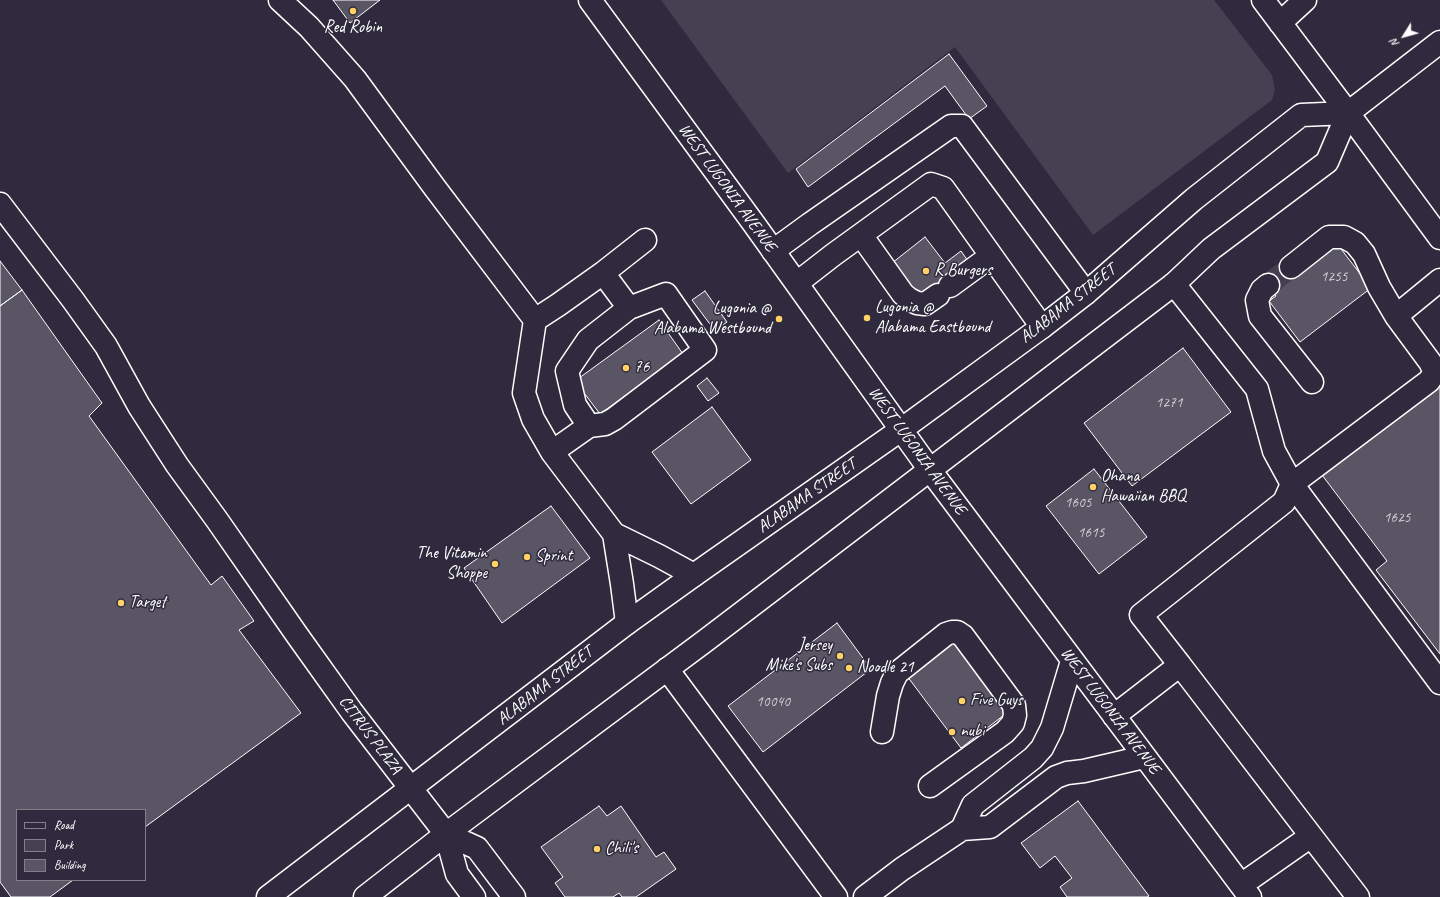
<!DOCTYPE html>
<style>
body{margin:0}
#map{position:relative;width:1440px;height:897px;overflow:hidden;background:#2f2a3d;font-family:Caveat,sans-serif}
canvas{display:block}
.legend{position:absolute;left:16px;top:809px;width:130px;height:72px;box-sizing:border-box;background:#2f2a3d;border:1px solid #827f8b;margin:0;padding:5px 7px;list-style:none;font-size:12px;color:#fff}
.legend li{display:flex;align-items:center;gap:8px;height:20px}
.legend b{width:20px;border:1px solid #827f8b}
.north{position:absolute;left:1384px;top:16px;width:40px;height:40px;-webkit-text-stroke:3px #2f2a3d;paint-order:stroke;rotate:233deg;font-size:11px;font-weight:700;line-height:16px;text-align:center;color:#fff}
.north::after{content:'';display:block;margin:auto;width:14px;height:18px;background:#fff;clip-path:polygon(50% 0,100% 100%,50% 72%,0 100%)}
</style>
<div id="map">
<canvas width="1440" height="897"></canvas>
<ul class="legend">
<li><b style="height:5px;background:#2f2a3d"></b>Road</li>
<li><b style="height:11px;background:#464152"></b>Park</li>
<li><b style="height:11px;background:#595564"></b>Building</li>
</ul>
<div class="north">N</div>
</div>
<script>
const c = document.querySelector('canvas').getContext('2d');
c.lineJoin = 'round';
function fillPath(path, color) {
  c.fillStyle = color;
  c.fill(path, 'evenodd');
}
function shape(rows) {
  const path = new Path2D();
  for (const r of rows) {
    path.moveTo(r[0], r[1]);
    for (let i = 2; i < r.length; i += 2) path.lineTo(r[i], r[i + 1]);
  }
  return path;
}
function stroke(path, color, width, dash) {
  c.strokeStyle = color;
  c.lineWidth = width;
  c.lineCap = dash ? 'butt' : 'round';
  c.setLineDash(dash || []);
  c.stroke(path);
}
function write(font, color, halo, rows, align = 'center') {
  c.font = font + ' Caveat,sans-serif';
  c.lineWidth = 3;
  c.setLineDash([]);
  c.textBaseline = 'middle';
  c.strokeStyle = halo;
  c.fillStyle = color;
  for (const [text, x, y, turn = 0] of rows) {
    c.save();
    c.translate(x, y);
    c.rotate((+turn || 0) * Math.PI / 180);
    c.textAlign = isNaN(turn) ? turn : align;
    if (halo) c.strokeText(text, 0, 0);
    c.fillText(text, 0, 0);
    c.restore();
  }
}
fillPath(shape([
 [661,0,1214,0,1272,75,1275,90,1272,100,1093,235,955,47,788,173]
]), '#464152');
const building = shape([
 [333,0,380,0,350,23,333,0],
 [949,54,987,106,969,119,945,86,808,187,796,169,949,54],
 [925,237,945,263,961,251,968,261,956,293,944,302,929,293,913,291,892,263,925,237],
 [1338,245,1371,288,1300,342,1269,301,1276,296,1265,281,1290,262,1299,275,1338,245],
 [0,261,22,290,0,306,0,261],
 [22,290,102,403,89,416,211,585,222,576,254,621,239,630,301,713,145,827,145,810,17,810,17,880,73,880,50,897,11,897,0,882,0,306,22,290],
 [705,291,727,322,715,331,692,300,705,291],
 [659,320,683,354,600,414,575,381,659,320],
 [1183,348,1231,412,1132,486,1084,423,1183,348],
 [707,378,719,393,708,401,697,386,707,378],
 [1440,384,1440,654,1376,570,1387,561,1322,475,1440,384],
 [712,407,751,460,691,504,652,452,712,407],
 [1094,469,1147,537,1099,574,1046,506,1094,469],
 [551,506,590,558,502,623,464,568,551,506],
 [837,623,871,669,763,752,728,706,837,623],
 [955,639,1008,712,961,748,907,676,955,639],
 [1078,801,1149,896,1147,897,1067,897,1060,887,1072,878,1055,856,1040,868,1021,843,1078,801],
 [599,806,607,816,621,806,656,857,664,852,676,869,636,897,622,897,619,893,613,897,565,897,555,883,563,877,541,847,599,806]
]);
fillPath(building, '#595564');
stroke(building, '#fff', 1);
stroke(shape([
 [1268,285,1291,267]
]), '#443f50', 22, [22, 11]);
const minor = shape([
 [280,0,309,27,355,79,435,188,535,320,524,393,533,419,552,452,614,534,659,556,694,575],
 [1263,0,1348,113,1440,238],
 [1280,23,1305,0],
 [0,204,73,300,106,346,139,406,177,465,217,520,297,635,352,712,446,834,457,874,474,897],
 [861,235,903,294,909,299,917,303,925,304,938,295],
 [773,251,810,224,951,126,962,126,1086,293],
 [797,283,833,255,931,184,943,188,1042,327],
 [1174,284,1257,389,1274,451,1292,484,1440,683],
 [1268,285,1262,290,1257,300,1260,316,1312,382],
 [950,286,991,256],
 [1396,316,1440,280],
 [535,320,558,305,603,273,645,240],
 [589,426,605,424,614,419,705,350,666,294,629,308],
 [552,452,589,426,575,405,567,371,588,340,629,308,603,273],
 [930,470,1250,897],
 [614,534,622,584,627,623],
 [1180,665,1358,897],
 [667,669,836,897],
 [1114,716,1180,665,1141,615,1284,502,1292,484,1429,381,1435,372,1430,362,1396,316,1379,287,1364,254,1355,243,1344,237,1329,237,1291,267],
 [882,732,888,696,892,683,897,673,946,634,952,632,957,632,963,636,1014,705,1015,715,1013,723,1005,732,930,786],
 [962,829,990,827,1056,777,1067,773,1084,771,1144,757],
 [446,834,477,848,514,897],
 [1241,885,1311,836],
 [865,897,902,869,962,829,973,805,1033,758,1042,748,1052,728,1072,661]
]);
const major = shape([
 [590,0,754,224,930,470],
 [268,897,627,623,694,575,902,429,1042,327,1086,293,1194,199,1301,115,1348,113],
 [365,897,446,834,705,641,1174,284,1211,249,1327,162,1348,113,1440,42]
]);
stroke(minor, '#fff', 25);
stroke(major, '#fff', 25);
stroke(minor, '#2f2a3d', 22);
stroke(major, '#2f2a3d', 22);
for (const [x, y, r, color] of [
 [353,11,4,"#ffd166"],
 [926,271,4,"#ffd166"],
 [867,318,4,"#ffd166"],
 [779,319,4,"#ffd166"],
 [626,368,4,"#ffd166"],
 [1093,487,4,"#ffd166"],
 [527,557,4,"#ffd166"],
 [495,564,4,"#ffd166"],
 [121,603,4,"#ffd166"],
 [840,656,4,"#ffd166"],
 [849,668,4,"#ffd166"],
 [962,701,4,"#ffd166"],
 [952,732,4,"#ffd166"],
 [597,849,4,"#ffd166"]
]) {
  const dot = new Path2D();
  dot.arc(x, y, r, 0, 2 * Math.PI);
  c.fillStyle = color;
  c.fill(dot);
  stroke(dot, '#2f2a3d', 1.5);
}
write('15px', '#d6d4d8', null, [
 ["1255",1334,277],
 ["1271",1169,403],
 ["1605",1078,503],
 ["1625",1397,518],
 ["1615",1091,533],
 ["10040",773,702]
]);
write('17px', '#fff', '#2f2a3d', [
 ["Red Robin",353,28,"center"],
 ["R Burgers",934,271],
 ["Lugonia @",875,308],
 ["Alabama Eastbound",875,328],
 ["Lugonia @",771,309,"right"],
 ["Alabama Westbound",771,329,"right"],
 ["76",634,368],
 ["Ohana",1101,477],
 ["Hawaiian BBQ",1101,497],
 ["The Vitamin",487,554,"right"],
 ["Shoppe",487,574,"right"],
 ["Sprint",535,557],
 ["Target",129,603],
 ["Jersey",832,646,"right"],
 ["Mike's Subs",832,666,"right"],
 ["Noodle 21",857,668],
 ["Five Guys",970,701],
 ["nubi",960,732],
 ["Chili's",605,849]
], 'left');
write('17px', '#fff', '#2f2a3d', [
 ["WEST LUGONIA AVENUE",727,188,54],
 ["ALABAMA STREET",1068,304,-38],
 ["WEST LUGONIA AVENUE",917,451,54],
 ["ALABAMA STREET",807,496,-35],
 ["ALABAMA STREET",545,686,-38],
 ["WEST LUGONIA AVENUE",1110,711,53],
 ["CITRUS PLAZA",370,735,53]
]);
</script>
